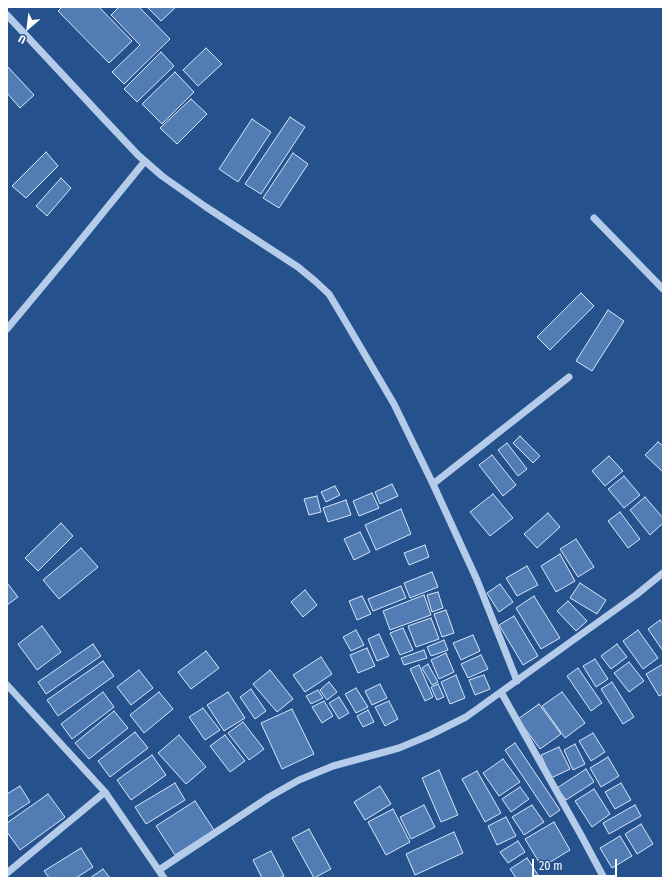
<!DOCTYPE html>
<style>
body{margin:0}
#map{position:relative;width:670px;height:885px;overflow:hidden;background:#25518c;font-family:"Fira Sans Condensed",sans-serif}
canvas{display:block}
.frame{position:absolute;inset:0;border:8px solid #fff;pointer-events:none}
.north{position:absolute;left:8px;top:8px;width:40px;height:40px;-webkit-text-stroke:3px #25518c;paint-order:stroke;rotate:208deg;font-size:11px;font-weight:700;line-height:16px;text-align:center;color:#fff}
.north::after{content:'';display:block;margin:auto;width:14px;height:18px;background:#fff;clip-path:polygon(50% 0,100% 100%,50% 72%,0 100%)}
.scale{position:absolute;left:532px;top:859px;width:85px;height:18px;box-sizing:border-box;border:2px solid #fff;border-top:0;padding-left:5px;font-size:12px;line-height:14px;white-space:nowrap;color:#fff;-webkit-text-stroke:3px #25518c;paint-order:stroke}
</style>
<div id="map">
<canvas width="670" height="885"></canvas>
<div class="frame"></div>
<div class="north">U</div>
<div class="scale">20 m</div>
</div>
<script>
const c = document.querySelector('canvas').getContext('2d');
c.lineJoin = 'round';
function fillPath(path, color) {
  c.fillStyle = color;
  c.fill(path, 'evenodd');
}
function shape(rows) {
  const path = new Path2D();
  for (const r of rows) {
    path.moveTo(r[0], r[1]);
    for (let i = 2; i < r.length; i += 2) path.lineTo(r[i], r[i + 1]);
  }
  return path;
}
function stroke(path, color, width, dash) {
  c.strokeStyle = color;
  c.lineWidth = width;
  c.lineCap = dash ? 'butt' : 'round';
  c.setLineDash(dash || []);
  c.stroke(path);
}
const building = shape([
 [62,7,99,7,132,41,109,63,58,11,62,7],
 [119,7,139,7,170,39,124,84,112,72,140,45,111,15,119,7],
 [147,7,176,7,161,21,147,7],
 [206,48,222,64,198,86,183,70,206,48],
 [161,52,174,66,137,102,124,89,161,52],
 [7,66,34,95,20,108,7,93,7,66],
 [175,72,194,92,162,124,142,104,175,72],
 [191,99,207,114,177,144,160,128,191,99],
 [290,117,305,127,261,194,245,184,290,117],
 [252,119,271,132,238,182,219,169,252,119],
 [46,152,58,166,26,198,12,186,46,152],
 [293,153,308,164,279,208,263,198,293,153],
 [61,178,71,188,47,216,36,206,61,178],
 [581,293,594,306,550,350,537,337,581,293],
 [608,310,624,321,592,371,576,361,608,310],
 [520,436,540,456,533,463,513,443,520,436],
 [658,442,663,446,663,472,645,455,658,442],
 [507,443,527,469,518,476,498,450,507,443],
 [492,455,516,485,503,496,479,465,492,455],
 [609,456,623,471,605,486,592,471,609,456],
 [624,476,640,495,624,508,608,489,624,476],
 [392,484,398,496,380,504,375,492,392,484],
 [335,486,340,495,326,502,321,492,335,486],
 [372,493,379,508,359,516,353,501,372,493],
 [493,494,513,518,490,536,470,512,493,494],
 [317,496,321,512,309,515,304,499,317,496],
 [645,497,663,518,663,523,650,535,630,510,645,497],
 [346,500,351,515,328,522,323,508,346,500],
 [401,509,411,534,376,550,365,525,401,509],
 [620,512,640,539,628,548,608,521,620,512],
 [548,513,560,527,537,548,524,534,548,513],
 [61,523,73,536,38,571,25,558,61,523],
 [360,532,370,552,354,560,344,539,360,532],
 [576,539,594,567,578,577,560,549,576,539],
 [425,545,429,557,409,565,404,553,425,545],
 [81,548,98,567,59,599,43,580,81,548],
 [560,554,575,581,556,592,541,566,560,554],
 [527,566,538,585,517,596,506,578,527,566],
 [432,572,438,587,410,598,404,583,432,572],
 [7,583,18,597,7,605,7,583],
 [580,583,606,600,597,614,570,598,580,583],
 [500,584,513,602,499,612,487,593,500,584],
 [401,586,406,598,373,611,368,599,401,586],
 [305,590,317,605,303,617,291,602,305,590],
 [438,592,443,608,432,612,427,595,438,592],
 [424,595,431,615,390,630,383,611,424,595],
 [362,596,371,614,357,620,349,601,362,596],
 [534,596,560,638,541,649,516,608,534,596],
 [568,601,587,621,576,631,557,611,568,601],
 [446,610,454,633,442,637,434,614,446,610],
 [514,616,538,656,523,665,499,625,514,616],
 [431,618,439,639,416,647,408,626,431,618],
 [660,620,663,624,663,651,648,629,660,620],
 [42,626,61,652,37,670,18,644,42,626],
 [403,628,413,650,400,655,390,633,403,628],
 [356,630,364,645,351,651,343,637,356,630],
 [638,630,658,658,643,669,623,641,638,630],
 [379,634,389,656,377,661,368,639,379,634],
 [473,635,480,651,461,660,453,643,473,635],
 [444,640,448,650,431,656,427,647,444,640],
 [93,644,101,656,46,694,38,682,93,644],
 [617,644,627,657,611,669,601,656,617,644],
 [367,648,375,666,358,673,350,655,367,648],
 [424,650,427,658,404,665,401,658,424,650],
 [206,651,219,668,191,689,178,672,206,651],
 [446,653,454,672,439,679,431,660,446,653],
 [481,655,488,669,468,678,461,664,481,655],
 [321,657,332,674,305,692,293,675,321,657],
 [595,659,608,679,596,687,583,666,595,659],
 [103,661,114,676,58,716,47,700,103,661],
 [629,662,644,681,629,692,614,673,629,662],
 [428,664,438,682,432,685,422,668,428,664],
 [663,664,663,694,659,696,646,674,663,664],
 [419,665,433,697,425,701,410,669,419,665],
 [578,668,602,703,591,711,567,676,578,668],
 [139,670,153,688,131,705,117,687,139,670],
 [270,670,293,699,277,712,253,684,270,670],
 [456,675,465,698,450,704,441,682,456,675],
 [484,675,490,689,475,695,469,680,484,675],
 [329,682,337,692,327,700,320,690,329,682],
 [612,682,634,717,623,724,601,689,612,682],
 [380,684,387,698,372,705,365,691,380,684],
 [438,684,444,697,437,700,431,687,438,684],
 [356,688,368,707,356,713,345,694,356,688],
 [251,689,266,711,255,719,240,697,251,689],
 [318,690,323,698,311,704,306,696,318,690],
 [103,692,114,707,72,739,61,724,103,692],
 [159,692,173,709,144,733,130,715,159,692],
 [228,692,245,718,224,731,207,705,228,692],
 [562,692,585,723,565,738,542,706,562,692],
 [339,697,349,713,339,719,329,703,339,697],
 [324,701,333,716,322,723,312,707,324,701],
 [389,701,398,719,385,726,375,707,389,701],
 [539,704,561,734,540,749,518,719,539,704],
 [203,708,220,730,205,740,189,717,203,708],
 [292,709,314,754,282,769,261,723,292,709],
 [368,710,374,722,363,727,357,716,368,710],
 [114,711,128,728,89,759,75,743,114,711],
 [243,722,264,749,249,760,228,733,243,722],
 [135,732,148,748,110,777,98,761,135,732],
 [593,733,605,752,591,761,579,741,593,733],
 [179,735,206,767,186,784,158,753,179,735],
 [225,735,245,761,230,772,210,746,225,735],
 [515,743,560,810,550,817,505,750,515,743],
 [575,744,585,764,573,770,564,750,575,744],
 [559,747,570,769,551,778,541,755,559,747],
 [152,755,166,775,131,800,117,780,152,755],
 [608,757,619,776,601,787,590,768,608,757],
 [503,759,520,782,499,796,483,773,503,759],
 [586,769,594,782,566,800,557,788,586,769],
 [439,770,458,815,441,822,422,778,439,770],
 [477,771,501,813,485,822,462,779,477,771],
 [175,783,185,800,146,824,135,807,175,783],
 [621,783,631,800,615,809,605,792,621,783],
 [20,786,30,802,7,817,7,794,20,786],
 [380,786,391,804,365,820,354,802,380,786],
 [520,787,529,799,511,812,502,799,520,787],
 [594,789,610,814,592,827,575,801,594,789],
 [48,794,65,817,20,850,7,832,7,823,48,794],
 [195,801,214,830,175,855,156,826,195,801],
 [424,805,435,827,411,839,400,817,424,805],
 [532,805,544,822,524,835,512,817,532,805],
 [635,805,641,816,609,834,603,823,635,805],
 [393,809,410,842,386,855,368,822,393,809],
 [506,817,516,836,497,845,488,826,506,817],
 [554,822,570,850,542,867,525,839,554,822],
 [641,824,653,844,637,854,625,834,641,824],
 [309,829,331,869,314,878,292,838,309,829],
 [454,832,463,853,415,875,406,854,454,832],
 [620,836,632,856,612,868,600,848,620,836],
 [518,841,525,852,508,863,500,852,518,841],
 [81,848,93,867,76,878,49,878,44,871,81,848],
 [271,851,284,876,279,878,262,878,253,860,271,851],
 [527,858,538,875,534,878,516,878,510,869,527,858],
 [103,869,110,878,90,878,103,869]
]);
fillPath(building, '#527cb4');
stroke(building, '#d8e6f8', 1);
stroke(shape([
 [7,15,104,119,138,155,162,176,206,207,298,267,315,281,329,294,341,314,394,404,433,484,477,580,517,681],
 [594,218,663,289],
 [7,329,71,252,145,161],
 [433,484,569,377],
 [7,685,105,792,164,878],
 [501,692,581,835,604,878],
 [159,870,269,797,299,780,333,766,399,748,430,735,466,717,636,595,663,573],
 [7,873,105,792]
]), '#b4ccea', 7);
</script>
